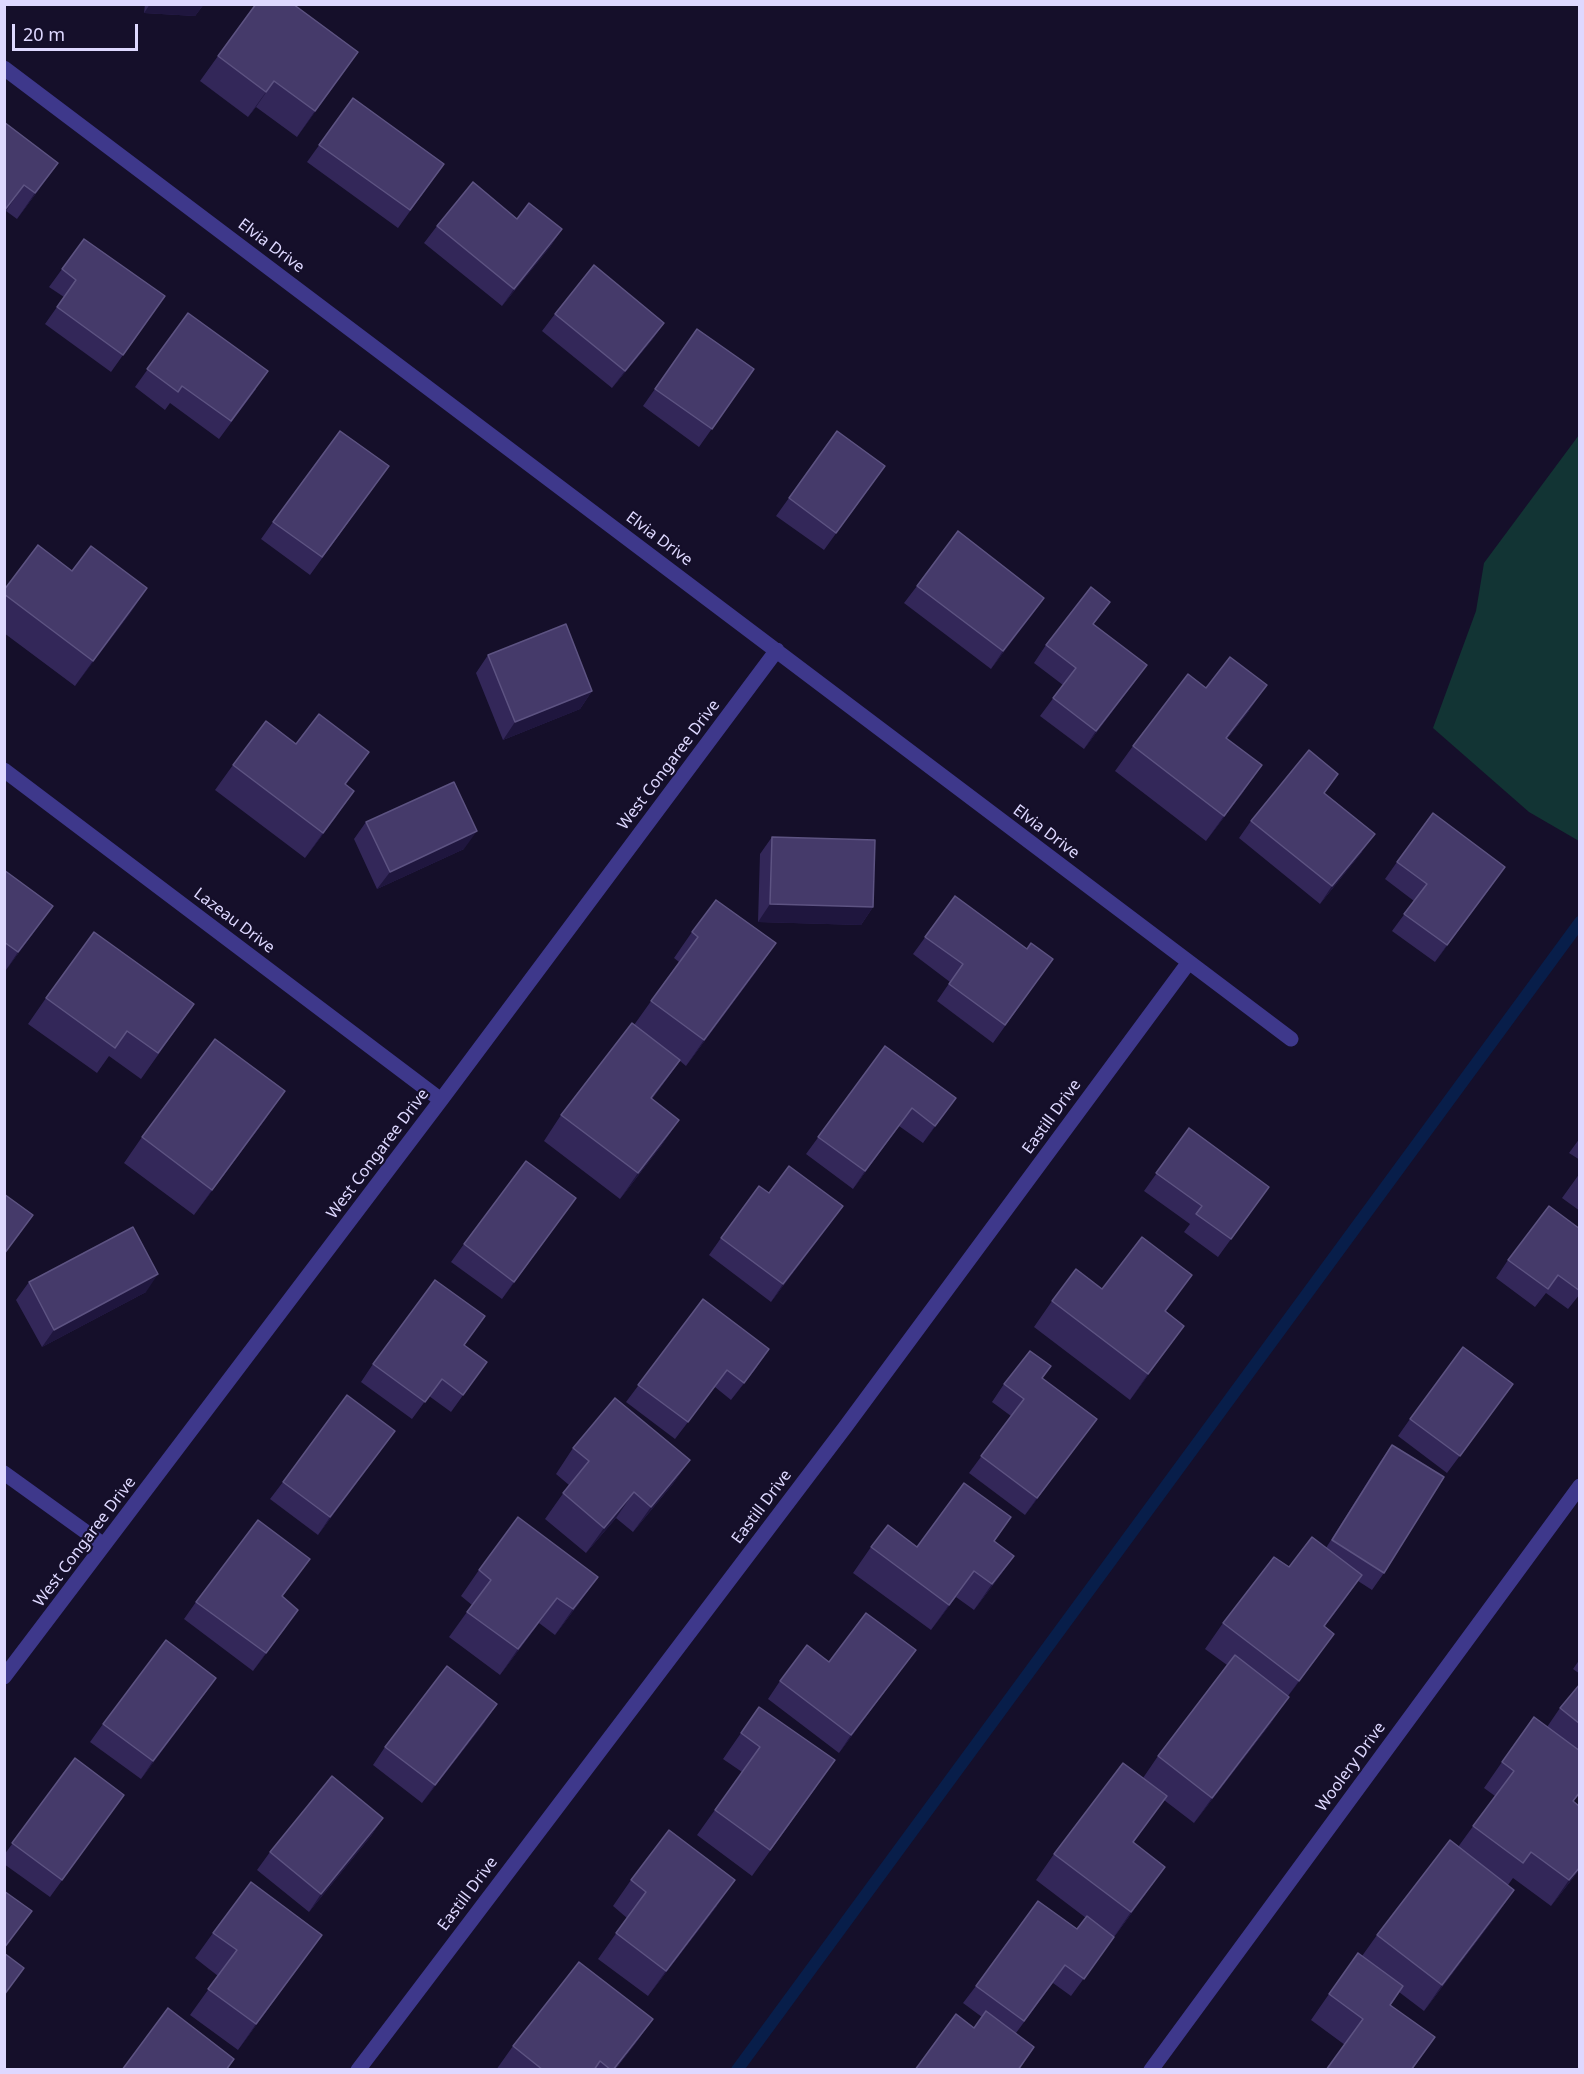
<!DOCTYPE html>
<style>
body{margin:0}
#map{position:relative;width:1584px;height:2074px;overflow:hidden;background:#150f2a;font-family:"Noto Sans",sans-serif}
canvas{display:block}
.frame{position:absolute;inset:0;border:6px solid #ded8ff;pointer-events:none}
.scale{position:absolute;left:12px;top:24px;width:126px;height:27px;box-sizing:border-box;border:3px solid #ded8ff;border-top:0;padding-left:8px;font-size:18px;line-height:21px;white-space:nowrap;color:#ded8ff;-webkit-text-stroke:4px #150f2a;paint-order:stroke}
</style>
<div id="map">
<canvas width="1584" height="2074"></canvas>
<div class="frame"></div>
<div class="scale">20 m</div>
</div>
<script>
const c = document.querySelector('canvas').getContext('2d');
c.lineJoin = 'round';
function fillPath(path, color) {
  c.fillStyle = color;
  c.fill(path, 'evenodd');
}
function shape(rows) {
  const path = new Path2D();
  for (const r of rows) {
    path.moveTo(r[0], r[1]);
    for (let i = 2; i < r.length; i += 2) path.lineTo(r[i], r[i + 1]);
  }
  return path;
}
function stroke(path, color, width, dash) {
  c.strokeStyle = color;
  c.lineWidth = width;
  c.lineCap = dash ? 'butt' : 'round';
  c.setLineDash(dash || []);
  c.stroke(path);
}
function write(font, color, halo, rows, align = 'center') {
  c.font = font + ' "Noto Sans",sans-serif';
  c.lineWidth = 4.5;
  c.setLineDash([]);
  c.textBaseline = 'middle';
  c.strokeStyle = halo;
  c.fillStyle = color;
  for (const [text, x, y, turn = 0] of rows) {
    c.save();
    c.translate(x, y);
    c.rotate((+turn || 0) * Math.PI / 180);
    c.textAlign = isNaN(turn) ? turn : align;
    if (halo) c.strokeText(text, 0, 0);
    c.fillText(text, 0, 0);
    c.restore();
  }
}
fillPath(shape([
 [1579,435,1579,841,1529,812,1433,728,1476,611,1484,563]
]), '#123434');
stroke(shape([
 [737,2070,1580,922]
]), '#081e4a', 12);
stroke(shape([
 [4,68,1291,1039],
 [4,770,441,1100],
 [4,1473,104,1545],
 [4,1677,441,1100,777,650],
 [358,2070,846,1426,1189,962],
 [1151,2070,1580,1486]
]), '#3e388b', 15);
fillPath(shape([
 [145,4,204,4,195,16,144,13],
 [358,52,297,137,256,107,248,117,200,81,218,56],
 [353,98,444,164,398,228,307,162],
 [4,122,40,188,17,219,6,211],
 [517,219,562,229,550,247,502,306,424,243,437,226],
 [84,239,165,296,111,372,45,324,64,297,49,287],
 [188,313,256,389,219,439,170,403,165,410,135,387],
 [555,314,664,323,652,340,612,388,542,331],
 [697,329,754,369,699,447,643,406],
 [837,431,885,466,824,550,776,516],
 [376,484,310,575,261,539,273,522],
 [72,571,147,588,75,686,4,633,4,590],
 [917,586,1044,598,991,669,904,603],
 [1094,625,1147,665,1084,749,1040,716,1063,685,1034,663,1046,645],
 [488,655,592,691,580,709,503,740,476,673],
 [1206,688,1249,711,1227,739,1244,791,1206,841,1115,771,1133,746],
 [233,765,346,785,336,817,305,858,215,790],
 [1325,794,1362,852,1320,904,1239,838,1251,821],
 [366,822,464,849,377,889,354,839],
 [772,837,873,907,861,925,758,922,760,854],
 [1397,862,1493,884,1435,962,1392,931,1414,901,1385,879],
 [4,870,53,906,6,970,4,969],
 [955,896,1027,949,1053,959,993,1043,937,1001,950,982,913,954],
 [692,932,758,969,686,1066,680,1061,652,1099,679,1120,661,1146,620,1199,544,1141,561,1115,634,1025,679,962,674,958],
 [46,998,194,1004,141,1079,109,1056,97,1073,28,1024],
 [885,1046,956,1098,923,1143,899,1126,853,1189,806,1154],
 [267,1117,194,1215,124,1163,142,1137],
 [1189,1128,1269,1187,1218,1257,1184,1232,1190,1224,1144,1191],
 [1580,1138,1580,1160,1569,1153],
 [1580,1173,1580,1211,1562,1198],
 [769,1193,843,1206,771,1302,709,1255,721,1238],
 [563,1216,502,1299,451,1262,464,1244],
 [1580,1229,1580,1294,1568,1309,1546,1293,1535,1307,1496,1278,1508,1260],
 [1192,1275,1166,1311,1184,1326,1130,1400,1034,1327,1052,1301,1102,1289],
 [29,1282,146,1292,42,1347,16,1300],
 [703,1299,757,1367,731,1400,715,1387,675,1439,626,1402],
 [464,1346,487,1362,451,1412,429,1396,412,1419,361,1382,373,1364],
 [1051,1366,1042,1378,1097,1419,1025,1515,969,1473,1011,1416,992,1402,1004,1384],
 [1513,1384,1447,1473,1398,1436,1410,1419],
 [395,1431,318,1535,270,1499,283,1482],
 [1392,1445,1384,1573,1372,1590,1358,1581,1325,1626,1316,1659,1288,1696,1271,1723,1194,1823,1164,1800,1133,1843,1147,1892,1071,1996,1053,1983,1016,2033,1034,2047,1018,2070,915,2070,974,2028,982,2017,963,2003,976,1986,1077,1929,1086,1918,1036,1880,1054,1854,1143,1778,1158,1756,1227,1665,1205,1649,1223,1623,1289,1567,1326,1548,1380,1462],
 [573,1448,690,1460,672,1485,633,1532,616,1518,586,1553,545,1519,569,1485,556,1474],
 [994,1541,1014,1556,996,1581,974,1610,956,1597,931,1630,853,1573,871,1547,917,1547],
 [479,1570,580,1602,555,1635,539,1623,500,1675,449,1637,472,1605,461,1596],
 [297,1576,282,1597,286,1627,253,1671,184,1619,196,1602],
 [1580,1659,1580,1674,1573,1669],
 [829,1662,903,1667,839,1753,768,1699,780,1681],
 [216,1678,141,1779,90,1742,103,1724],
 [1580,1684,1580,1793,1573,1802,1580,1807,1580,1869,1551,1906,1513,1878,1508,1885,1514,1890,1496,1916,1424,2011,1399,1992,1390,2005,1435,2037,1412,2070,1326,2070,1345,2045,1311,2020,1329,1994,1362,1956,1377,1935,1458,1847,1495,1796,1484,1788,1502,1762,1547,1727,1560,1708],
 [759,1707,817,1786,752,1876,697,1835,742,1772,723,1759],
 [485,1722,422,1803,373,1765,385,1747],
 [75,1758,124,1795,50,1897,4,1864,4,1855],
 [383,1818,371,1836,309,1912,257,1870,270,1852],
 [631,1880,717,1906,648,1996,598,1959,627,1918,613,1906],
 [213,1933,322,1935,238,2050,190,2015,218,1976,195,1958],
 [653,2019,635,2044,615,2070,496,2070,513,2046]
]), '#332759');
fillPath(shape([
 [150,4,204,4,195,16,144,13],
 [358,52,340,78,297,137,315,111],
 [274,81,256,107,248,117,266,92],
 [58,163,40,188,17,219,35,193],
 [24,185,6,211,4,213,4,211],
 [562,229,550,247,502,306,514,289],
 [664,323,652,340,612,388,625,371],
 [147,588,130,614,75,686,93,661],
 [1044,598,1032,615,991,669,1003,651],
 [1147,665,1134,683,1084,749,1096,731],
 [1267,685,1249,711,1208,763,1226,738],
 [592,691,580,709,503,740,515,722],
 [369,752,351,778,327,810,345,784],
 [1262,765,1244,791,1206,841,1224,816],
 [354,791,336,817,305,858,323,833],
 [477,831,464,849,377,889,390,872],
 [1375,834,1362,852,1320,904,1332,886],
 [1505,867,1493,884,1435,962,1447,945],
 [770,904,873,907,861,925,758,922],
 [53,906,40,924,6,970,18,952],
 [776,943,758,969,686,1066,704,1040],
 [680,1060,662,1085,633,1124,651,1098],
 [285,1091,267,1117,194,1215,212,1190],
 [956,1098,943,1116,923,1143,935,1126],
 [912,1108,899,1126,853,1189,865,1171],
 [679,1120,661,1146,620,1199,638,1173],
 [576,1198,563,1216,502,1299,514,1282],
 [843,1206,831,1223,771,1302,783,1284],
 [158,1274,146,1292,42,1347,54,1330],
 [1192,1275,1174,1301,1147,1336,1165,1311],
 [1184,1326,1166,1351,1130,1400,1148,1374],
 [769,1349,757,1367,731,1400,744,1383],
 [1097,1419,1084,1436,1025,1515,1037,1498],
 [395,1431,383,1448,318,1535,330,1517],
 [690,1460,672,1485,633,1532,651,1507],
 [634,1492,616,1518,586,1553,604,1528],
 [1014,1556,996,1581,974,1610,992,1584],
 [974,1571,956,1597,931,1630,949,1605],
 [1362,1575,1344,1601,1306,1651,1324,1626],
 [598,1577,580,1602,555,1635,573,1609],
 [557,1598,539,1623,500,1675,518,1649],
 [298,1610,286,1627,253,1671,266,1653],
 [1334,1634,1316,1659,1281,1706,1299,1681],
 [916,1650,903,1667,839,1753,851,1735],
 [216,1678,204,1695,141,1779,153,1761],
 [1289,1697,1271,1723,1194,1823,1212,1798],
 [497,1704,485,1722,422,1803,435,1785],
 [1167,1796,1149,1822,1115,1868,1133,1842],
 [383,1818,371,1836,309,1912,321,1894],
 [1165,1867,1147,1892,1113,1938,1131,1912],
 [1580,1867,1580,1869,1551,1906,1569,1880],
 [735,1880,717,1906,648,1996,666,1971],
 [1514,1890,1496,1916,1424,2011,1442,1985],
 [322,1935,304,1960,238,2050,256,2024],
 [653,2019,635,2044,615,2070,613,2070]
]), '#1f163e');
const building = shape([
 [256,4,293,4,358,52,315,111,274,81,266,92,218,56,256,4],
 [353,98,444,164,410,210,319,145,353,98],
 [4,122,58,163,35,193,24,185,4,211,4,122],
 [473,182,517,219,529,203,562,229,514,289,437,226,473,182],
 [84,239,165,296,123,355,57,307,76,280,62,269,84,239],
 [594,265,664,323,625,371,555,314,594,265],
 [188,313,268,371,231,421,182,386,178,392,147,369,188,313],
 [697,329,754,369,712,429,655,389,697,329],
 [340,431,389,466,322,557,273,522,340,431],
 [837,431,885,466,836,533,789,498,837,431],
 [958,531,1044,598,1003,651,917,586,958,531],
 [38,545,72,571,91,546,147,588,93,661,4,594,4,590,38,545],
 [1091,587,1110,602,1093,624,1147,665,1096,731,1053,698,1076,668,1046,645,1091,587],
 [566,624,592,691,515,722,488,655,566,624],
 [1230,657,1267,685,1226,738,1262,765,1224,816,1133,746,1188,674,1206,688,1230,657],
 [319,714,369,752,345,784,354,791,323,833,233,765,266,721,296,744,319,714],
 [1309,750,1338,774,1324,793,1375,834,1332,886,1251,821,1309,750],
 [454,782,477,831,390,872,366,822,454,782],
 [1433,813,1505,867,1447,945,1404,914,1427,884,1397,862,1433,813],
 [772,837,875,840,873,907,770,904,772,837],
 [4,870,53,906,18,952,4,942,4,870],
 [955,896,1027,949,1031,943,1053,959,1005,1025,949,984,963,964,925,937,955,896],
 [716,900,776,943,704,1040,651,1001,698,937,692,932,716,900],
 [94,932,194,1004,158,1053,127,1031,115,1048,46,998,94,932],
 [632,1023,680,1060,651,1098,679,1120,638,1173,561,1115,632,1023],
 [215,1039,285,1091,212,1190,142,1137,215,1039],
 [885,1046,956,1098,935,1126,912,1108,865,1171,818,1137,885,1046],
 [1189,1128,1269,1187,1231,1239,1196,1214,1202,1206,1156,1173,1189,1128],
 [526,1161,576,1198,514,1282,464,1244,526,1161],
 [789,1166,843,1206,783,1284,721,1238,759,1186,769,1193,789,1166],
 [4,1194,33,1215,4,1254,4,1194],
 [1549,1206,1580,1229,1580,1291,1558,1275,1548,1289,1508,1260,1549,1206],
 [133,1227,158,1274,54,1330,29,1282,133,1227],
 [1142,1237,1192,1275,1165,1311,1184,1326,1148,1374,1052,1301,1076,1269,1102,1289,1142,1237],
 [435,1280,485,1316,464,1345,487,1362,463,1395,442,1379,425,1402,373,1364,435,1280],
 [703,1299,769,1349,744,1383,727,1370,688,1422,638,1385,703,1299],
 [1463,1347,1513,1384,1460,1456,1410,1419,1463,1347],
 [1030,1351,1051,1366,1042,1378,1097,1419,1037,1498,981,1456,1024,1399,1004,1384,1030,1351],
 [347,1395,395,1431,330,1517,283,1482,347,1395],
 [615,1398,690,1460,651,1507,634,1492,604,1528,563,1493,589,1461,573,1448,615,1398],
 [1392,1445,1444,1477,1384,1573,1332,1540,1392,1445],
 [964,1483,1011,1517,994,1541,1014,1556,992,1584,974,1571,949,1605,871,1547,888,1525,917,1547,964,1483],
 [518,1517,598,1577,573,1609,557,1598,518,1649,467,1612,491,1580,479,1570,518,1517],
 [258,1520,310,1559,282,1596,298,1610,266,1653,196,1602,258,1520],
 [1312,1537,1362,1575,1324,1626,1334,1634,1299,1681,1223,1623,1274,1557,1289,1567,1312,1537],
 [866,1613,916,1650,851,1735,780,1681,807,1645,829,1662,866,1613],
 [166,1640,216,1678,153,1761,103,1724,166,1640],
 [1235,1655,1289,1697,1212,1798,1158,1756,1235,1655],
 [447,1666,497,1704,435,1785,385,1747,447,1666],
 [1580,1684,1580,1724,1560,1708,1580,1684],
 [759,1707,835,1760,770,1850,715,1810,760,1747,741,1733,759,1707],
 [1534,1717,1580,1751,1580,1792,1573,1801,1580,1807,1580,1867,1569,1880,1531,1852,1523,1863,1473,1826,1514,1771,1502,1762,1534,1717],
 [75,1758,124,1795,62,1880,12,1843,75,1758],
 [1123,1763,1167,1796,1133,1842,1165,1867,1131,1912,1054,1854,1123,1763],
 [332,1776,383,1818,321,1894,270,1852,332,1776],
 [669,1830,735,1880,666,1971,616,1933,646,1892,631,1880,669,1830],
 [1450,1840,1514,1890,1442,1985,1377,1935,1450,1840],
 [251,1882,322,1935,256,2024,208,1989,237,1950,213,1933,251,1882],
 [4,1891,32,1911,4,1948,4,1891],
 [1038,1901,1077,1929,1087,1916,1114,1937,1084,1979,1065,1965,1024,2021,976,1986,1038,1901],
 [4,1953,24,1968,4,1995,4,1953],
 [1358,1953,1403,1986,1390,2005,1435,2037,1411,2070,1326,2070,1363,2019,1329,1994,1358,1953],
 [579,1962,653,2019,613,2070,611,2070,600,2061,594,2070,543,2070,513,2046,579,1962],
 [168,2008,234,2059,226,2070,122,2070,168,2008],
 [986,2011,1034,2047,1018,2070,915,2070,956,2014,974,2028,986,2011]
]);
fillPath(building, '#453a6a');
stroke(building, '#5d5382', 1.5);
write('16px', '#ded8ff', '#150f2a', [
 ["Elvia Drive",271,246,37],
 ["Elvia Drive",659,539,37],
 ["West Congaree Drive",669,765,-53],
 ["Elvia Drive",1046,832,37],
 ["Lazeau Drive",234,921,37],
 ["Eastill Drive",1052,1117,-54],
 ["West Congaree Drive",378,1154,-53],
 ["Eastill Drive",762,1507,-53],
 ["West Congaree Drive",85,1542,-53],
 ["Woolery Drive",1351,1767,-54],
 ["Eastill Drive",468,1894,-53]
]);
</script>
